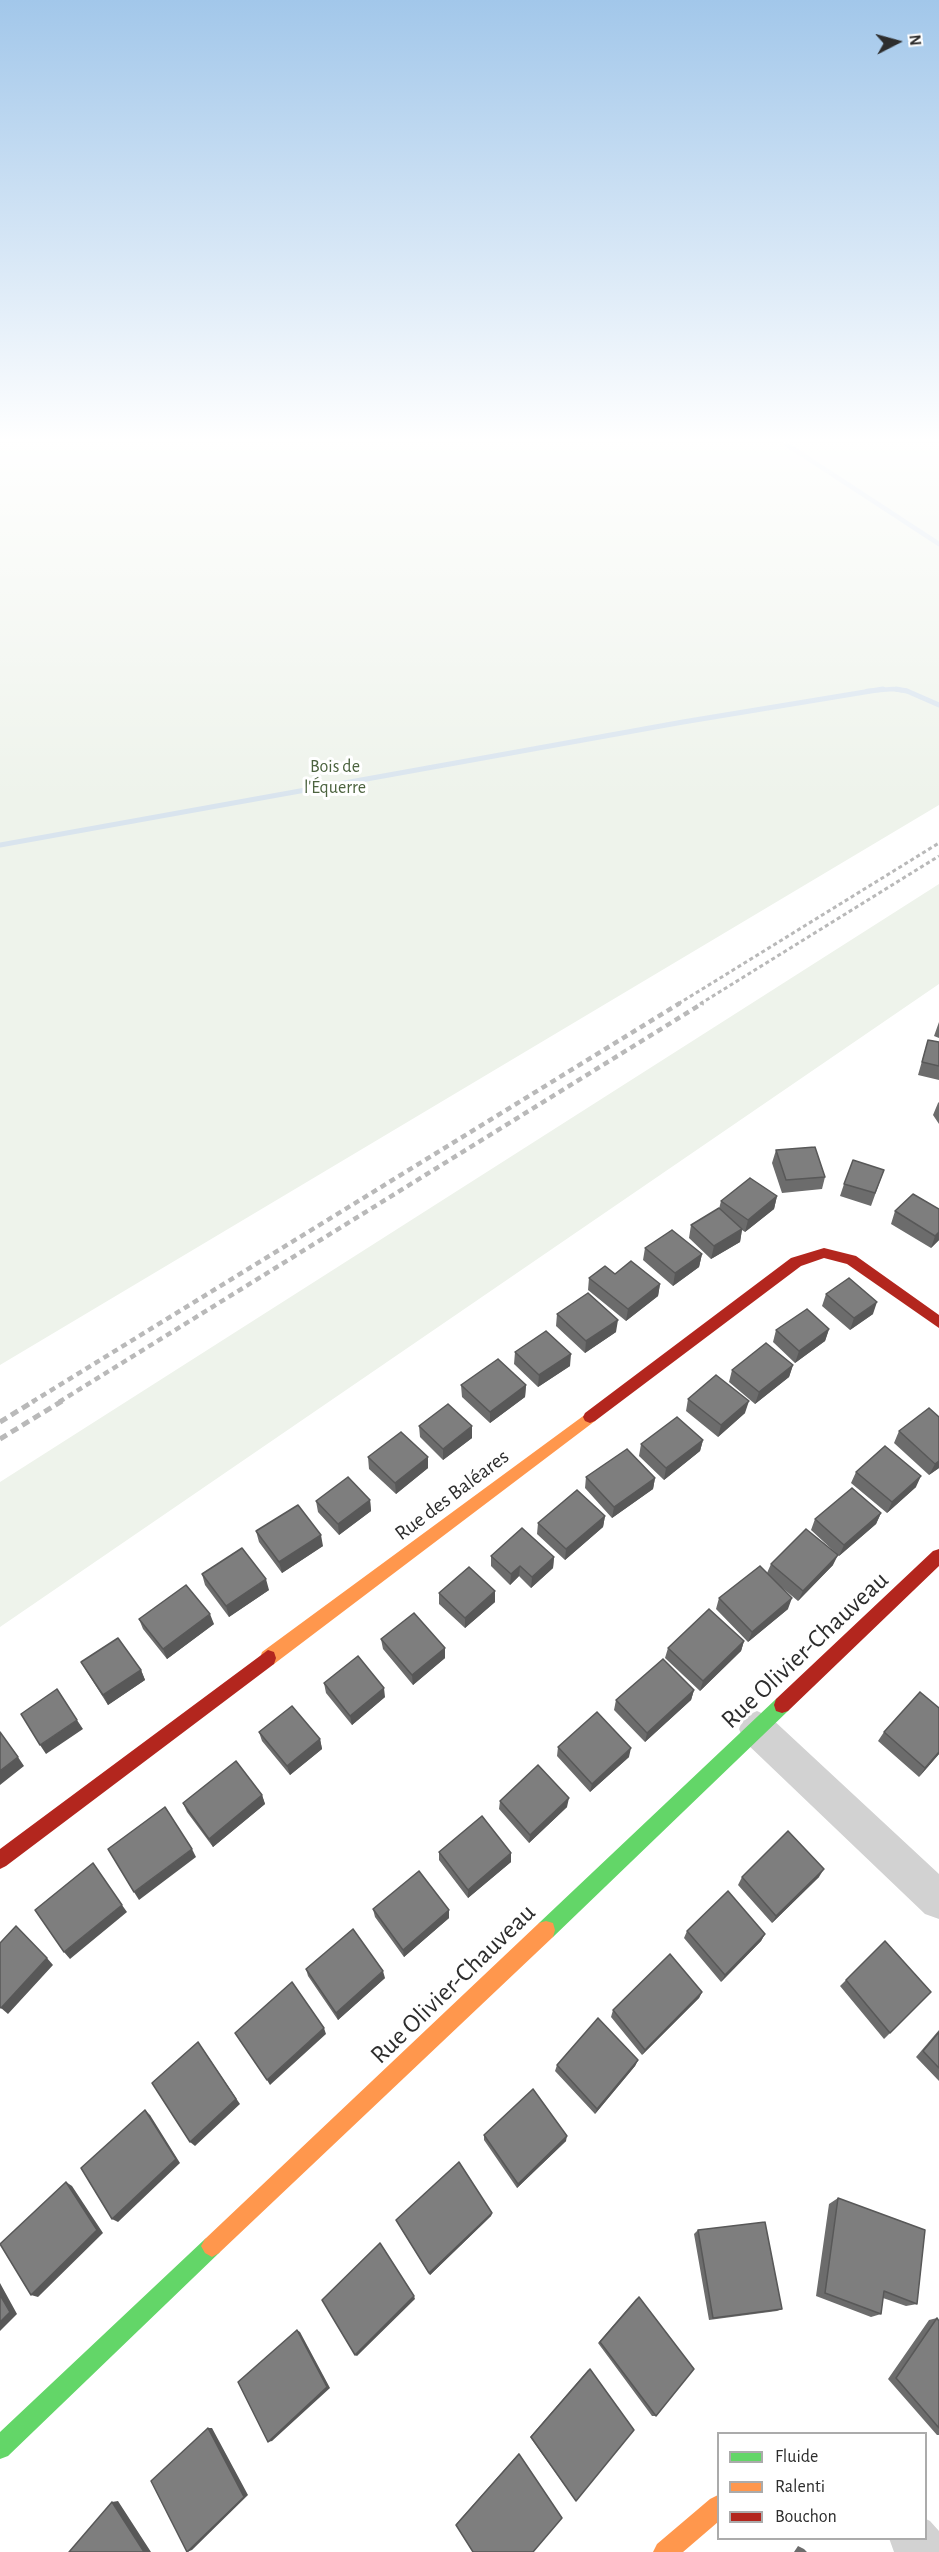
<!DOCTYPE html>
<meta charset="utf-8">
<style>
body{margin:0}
#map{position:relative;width:939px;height:2552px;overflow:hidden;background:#fff;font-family:"Alegreya Sans",sans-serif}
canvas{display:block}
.legend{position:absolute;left:717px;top:2432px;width:210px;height:108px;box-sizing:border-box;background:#fff;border:2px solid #ababab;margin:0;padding:8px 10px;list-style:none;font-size:18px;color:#2d2d2d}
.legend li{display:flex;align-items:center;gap:12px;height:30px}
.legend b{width:30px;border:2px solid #ababab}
.north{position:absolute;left:867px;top:12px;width:60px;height:60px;-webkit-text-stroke:4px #fff;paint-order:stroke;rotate:84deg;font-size:16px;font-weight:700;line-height:24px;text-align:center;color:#2d2d2d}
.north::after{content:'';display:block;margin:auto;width:21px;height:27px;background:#2d2d2d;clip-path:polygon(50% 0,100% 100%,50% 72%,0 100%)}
</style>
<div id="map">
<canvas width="939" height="2552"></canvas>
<ul class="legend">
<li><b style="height:8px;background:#63d668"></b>Fluide</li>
<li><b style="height:8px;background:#ff974d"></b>Ralenti</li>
<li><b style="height:8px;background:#b3261e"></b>Bouchon</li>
</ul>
<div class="north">N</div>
</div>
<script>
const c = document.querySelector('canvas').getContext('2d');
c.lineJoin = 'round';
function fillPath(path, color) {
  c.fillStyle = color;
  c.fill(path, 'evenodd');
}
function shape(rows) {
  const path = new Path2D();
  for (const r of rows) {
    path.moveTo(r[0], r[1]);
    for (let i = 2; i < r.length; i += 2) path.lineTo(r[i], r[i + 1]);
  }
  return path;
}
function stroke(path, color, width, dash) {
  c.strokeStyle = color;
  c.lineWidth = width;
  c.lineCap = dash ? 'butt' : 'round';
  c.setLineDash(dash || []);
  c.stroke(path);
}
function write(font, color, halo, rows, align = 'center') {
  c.font = font + ' "Alegreya Sans",sans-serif';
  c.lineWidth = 6;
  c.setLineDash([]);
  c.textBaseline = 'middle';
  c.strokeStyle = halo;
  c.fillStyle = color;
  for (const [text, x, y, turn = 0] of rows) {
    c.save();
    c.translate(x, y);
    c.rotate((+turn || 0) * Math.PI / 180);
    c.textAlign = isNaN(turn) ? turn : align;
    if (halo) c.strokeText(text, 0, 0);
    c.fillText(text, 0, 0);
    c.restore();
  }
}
fillPath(shape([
 [0,444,939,444,939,805,0,1365],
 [939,884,939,984,0,1627,0,1482]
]), '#eef3eb');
stroke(shape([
 [786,444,939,544],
 [867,691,893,689,907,691]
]), '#d9e4ee', 4.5);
stroke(shape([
 [896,689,907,691,939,705],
 [0,845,683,722,883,689]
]), '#d9e4ee', 5);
fillPath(shape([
 [757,1711,770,1717,939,1874,939,1919,925,1914,744,1741,739,1729,744,1717,757,1711],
 [926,2519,930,2521,939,2531,939,2552,894,2552,889,2538,926,2538,926,2519]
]), '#d2d2d2');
fillPath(shape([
 [782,1697,788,1699,790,1705,788,1711,553,1937,546,1939,539,1937,537,1930,539,1923,776,1699,782,1697],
 [212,2235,219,2239,223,2246,219,2253,8,2456,0,2459,0,2432,205,2239,212,2235]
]), '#63d668');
fillPath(shape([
 [590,1411,595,1413,597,1417,595,1421,274,1664,268,1666,262,1664,260,1658,262,1652,590,1411],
 [546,1921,553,1923,555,1930,553,1937,219,2253,212,2257,205,2253,201,2246,205,2239,539,1923,546,1921],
 [718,2495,718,2522,683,2552,653,2552,657,2544,710,2499,718,2495]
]), '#ff974d');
fillPath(shape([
 [824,1248,856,1256,939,1315,939,1328,847,1264,824,1258,801,1266,595,1421,590,1423,585,1421,583,1417,585,1413,791,1258,824,1248],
 [939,1549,939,1566,788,1711,782,1713,776,1711,774,1705,776,1699,933,1551,939,1549],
 [268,1650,274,1652,276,1658,274,1664,6,1866,0,1869,0,1849,268,1650]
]), '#b3261e');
stroke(shape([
 [678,1004,939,843],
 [700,1004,939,856]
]), '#b9b9b9', 3, [4, 3]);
stroke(shape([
 [32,1402,680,1003],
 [59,1402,703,1003]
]), '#b9b9b9', 4.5, [6, 4.5]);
stroke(shape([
 [0,1422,34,1401],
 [0,1439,62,1401]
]), '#b9b9b9', 5, [8, 5]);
fillPath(shape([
 [939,1022,939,1038,934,1036],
 [928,1040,939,1042,939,1080,918,1075],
 [939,1102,939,1124,933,1115,938,1103],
 [776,1150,825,1177,822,1189,782,1193,772,1163],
 [884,1170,871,1206,840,1196,844,1184],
 [777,1196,774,1209,745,1232,742,1230,740,1242,711,1259,689,1238,691,1225,719,1209,721,1201],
 [939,1209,939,1240,931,1248,891,1224,895,1211],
 [645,1248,702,1254,699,1267,673,1286,643,1260],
 [589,1278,660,1284,658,1296,626,1321,588,1290],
 [826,1294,873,1314,850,1330,822,1306],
 [557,1314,616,1332,585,1353,556,1326],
 [829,1329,825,1341,795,1363,773,1342,776,1330],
 [515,1352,570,1366,538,1387,514,1364],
 [793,1365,789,1377,755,1404,729,1382,732,1370],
 [461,1385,526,1385,525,1397,490,1423,462,1397],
 [688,1399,745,1413,718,1437,686,1411],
 [419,1426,472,1438,443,1460,420,1437],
 [899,1431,939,1468,929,1475,894,1443],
 [703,1440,700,1451,664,1480,639,1456,641,1444],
 [368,1457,428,1457,428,1468,396,1494,369,1469],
 [856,1472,916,1487,887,1513,851,1483],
 [586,1477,655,1478,653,1489,612,1518,585,1488],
 [370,1500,371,1511,339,1535,318,1512,316,1501],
 [881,1513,876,1524,839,1556,811,1530,815,1519],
 [605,1516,603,1527,565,1560,537,1534,538,1523],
 [256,1531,323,1546,282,1573,259,1542],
 [491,1556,554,1557,553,1568,531,1588,519,1576,510,1585,491,1566],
 [771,1564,833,1565,798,1601,780,1586,788,1609,748,1642,716,1609,719,1598,767,1573],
 [202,1574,269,1590,229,1617,205,1585],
 [439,1593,495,1602,465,1628,439,1604],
 [139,1619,214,1624,167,1659,143,1629],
 [381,1639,445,1648,445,1658,413,1685,383,1649],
 [744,1641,741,1651,700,1691,665,1658,668,1648],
 [81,1662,141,1670,145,1680,108,1705,87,1672],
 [324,1683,385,1697,352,1725,326,1693],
 [694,1690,691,1700,645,1742,614,1710,616,1700],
 [939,1708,939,1754,919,1777,878,1741,884,1732],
 [259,1732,320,1739,322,1749,290,1775,262,1741],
 [558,1747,629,1757,590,1792,557,1756],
 [262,1795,265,1804,213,1847,187,1812,183,1803],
 [500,1801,567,1807,529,1843,499,1809],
 [439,1852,511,1862,468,1898,439,1860],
 [742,1877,819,1877,772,1923,738,1885],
 [373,1909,449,1918,404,1957,375,1917],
 [687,1931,765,1934,761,1941,721,1982,684,1938],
 [306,1969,385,1978,338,2020,308,1976],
 [846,1980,890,2033,884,2039,840,1986],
 [702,1992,699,1998,642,2055,611,2017,613,2010],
 [939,2030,939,2081,916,2057],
 [638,2060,635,2066,595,2114,555,2071,557,2065],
 [484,2135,566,2141,517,2188,484,2140],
 [838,2198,917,2304,906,2306,883,2298,881,2314,871,2317,816,2296,829,2204],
 [492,2213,491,2216,430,2275,396,2220],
 [698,2230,782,2309,777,2311,709,2320,694,2234],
 [639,2297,656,2416,652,2416,598,2343,636,2299],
 [937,2318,939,2321,939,2435,937,2435,888,2379,929,2320],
 [590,2369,576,2501,530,2437,588,2370],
 [519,2453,519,2454,456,2525,457,2523],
 [798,2546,804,2549,807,2552,794,2552]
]), '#6c6c6c');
fillPath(shape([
 [777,1196,774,1209,745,1232,748,1220],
 [742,1229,740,1242,711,1259,714,1246],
 [939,1232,939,1240,931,1248,935,1236],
 [702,1254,699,1267,673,1286,675,1273],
 [660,1284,658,1296,626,1321,628,1309],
 [877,1302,873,1314,850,1330,854,1318],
 [618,1320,616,1332,585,1353,586,1341],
 [829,1329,825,1341,795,1363,799,1351],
 [571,1354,570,1366,538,1387,539,1375],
 [793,1365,789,1377,755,1404,759,1392],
 [526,1385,525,1397,490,1423,490,1412],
 [749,1401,745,1413,718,1437,721,1425],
 [472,1426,472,1438,443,1460,443,1449],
 [703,1440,700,1451,664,1480,666,1468],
 [428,1457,428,1468,396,1494,395,1483],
 [939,1461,939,1468,929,1475,935,1464],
 [921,1476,916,1487,887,1513,892,1502],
 [655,1478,653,1489,612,1518,614,1507],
 [370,1500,371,1511,339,1535,338,1524],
 [881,1513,876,1524,839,1556,844,1545],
 [605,1516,603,1527,565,1560,566,1549],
 [321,1535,323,1546,282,1573,279,1562],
 [838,1555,833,1565,798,1601,803,1591],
 [554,1557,553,1568,531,1588,532,1577],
 [520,1566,519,1576,510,1585,511,1574],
 [266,1579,269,1590,229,1617,226,1606],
 [495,1591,495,1602,465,1628,465,1618],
 [792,1598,788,1609,748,1642,752,1632],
 [210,1614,214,1624,167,1659,163,1649],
 [744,1641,741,1651,700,1691,703,1681],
 [445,1648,445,1658,413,1685,412,1675],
 [141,1670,145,1680,108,1705,103,1695],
 [384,1688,385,1697,352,1725,350,1716],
 [694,1690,691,1700,645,1742,647,1733],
 [77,1720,83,1729,46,1754,40,1745],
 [320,1739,322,1749,290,1775,287,1766],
 [631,1748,629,1757,590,1792,592,1784],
 [939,1752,939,1754,919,1777,925,1768],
 [18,1757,24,1766,0,1785,0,1771],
 [262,1795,265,1804,213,1847,209,1839],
 [569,1798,567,1807,529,1843,530,1835],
 [192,1849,196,1857,139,1900,134,1892],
 [511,1853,511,1862,468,1898,468,1890],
 [824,1869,819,1877,772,1923,776,1916],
 [122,1905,127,1912,70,1959,64,1952],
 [449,1910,449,1918,404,1957,403,1950],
 [765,1934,761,1941,721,1982,725,1975],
 [47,1958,53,1965,8,2014,1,2008],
 [383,1971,385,1978,338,2020,336,2013],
 [702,1992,699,1998,642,2055,645,2050],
 [324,2028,326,2034,270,2085,267,2080],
 [202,2048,240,2104,195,2146,190,2142],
 [638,2060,635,2066,595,2114,597,2109],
 [145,2110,150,2115,180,2163,118,2222,112,2219],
 [567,2136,566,2141,517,2188,518,2184],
 [66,2182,72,2186,103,2233,38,2297,31,2295],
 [492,2213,491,2216,430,2275,429,2273],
 [0,2283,17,2314,0,2331],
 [414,2296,415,2299,357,2356,355,2355],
 [297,2330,300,2332,330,2388,272,2441,268,2442],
 [208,2428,212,2428,248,2495,192,2550,187,2552],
 [118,2501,151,2552,144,2552,112,2502]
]), '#585858');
const building = shape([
 [928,1040,939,1042,939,1066,922,1062,928,1040],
 [815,1147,825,1177,786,1180,776,1150,815,1147],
 [853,1160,884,1170,875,1193,844,1184,853,1160],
 [750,1178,777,1196,748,1220,721,1201,750,1178],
 [913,1194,939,1209,939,1232,935,1236,895,1211,913,1194],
 [719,1208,742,1229,714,1246,691,1225,719,1208],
 [672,1230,702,1254,675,1273,645,1248,672,1230],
 [631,1261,660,1284,628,1309,589,1278,605,1266,615,1274,631,1261],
 [849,1278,877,1302,854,1318,826,1294,849,1278],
 [588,1293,618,1320,586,1341,557,1314,588,1293],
 [807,1309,829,1329,799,1351,776,1330,807,1309],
 [546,1331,571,1354,539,1375,515,1352,546,1331],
 [766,1343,793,1365,759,1392,732,1370,766,1343],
 [498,1359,526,1385,490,1412,461,1385,498,1359],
 [716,1375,749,1401,721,1425,688,1399,716,1375],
 [448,1404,472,1426,443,1449,419,1426,448,1404],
 [929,1408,939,1417,939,1461,935,1464,899,1431,929,1408],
 [677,1417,703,1440,666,1468,641,1444,677,1417],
 [401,1432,428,1457,395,1483,368,1457,401,1432],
 [885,1446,921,1476,892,1502,856,1472,885,1446],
 [627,1449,655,1478,614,1507,586,1477,627,1449],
 [348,1477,370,1500,338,1524,316,1501,348,1477],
 [852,1488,881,1513,844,1545,815,1519,852,1488],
 [577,1490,605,1516,566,1549,538,1523,577,1490],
 [298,1505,321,1535,279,1562,256,1531,298,1505],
 [522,1528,554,1557,532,1577,520,1566,511,1574,491,1556,522,1528],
 [806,1529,838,1555,803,1591,771,1564,806,1529],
 [242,1548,266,1579,226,1606,202,1574,242,1548],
 [760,1566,792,1598,752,1632,719,1598,760,1566],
 [469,1567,495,1591,465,1618,439,1593,469,1567],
 [186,1585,210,1614,163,1649,139,1619,186,1585],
 [709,1609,744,1641,703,1681,668,1648,709,1609],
 [414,1613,445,1648,412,1675,381,1639,414,1613],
 [118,1638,141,1670,103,1695,81,1662,118,1638],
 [358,1656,384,1688,350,1716,324,1683,358,1656],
 [663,1659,694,1690,647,1733,616,1700,663,1659],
 [57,1689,77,1720,40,1745,21,1714,57,1689],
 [920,1692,939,1708,939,1752,925,1768,884,1732,920,1692],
 [292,1706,320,1739,287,1766,259,1732,292,1706],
 [597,1712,631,1748,592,1784,558,1747,597,1712],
 [0,1732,18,1757,0,1771,0,1732],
 [236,1761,262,1795,209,1839,183,1803,236,1761],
 [538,1765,569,1798,530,1835,500,1801,538,1765],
 [165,1807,192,1849,134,1892,108,1849,165,1807],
 [482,1816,511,1853,468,1890,439,1852,482,1816],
 [788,1831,824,1869,776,1916,742,1877,788,1831],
 [93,1863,122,1905,64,1952,35,1910,93,1863],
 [419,1871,449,1910,403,1950,373,1909,419,1871],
 [728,1891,765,1934,725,1975,687,1931,728,1891],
 [16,1926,47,1958,1,2008,0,2007,0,1943,16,1926],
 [353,1929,383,1971,336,2013,306,1969,353,1929],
 [885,1941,931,1992,890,2033,846,1980,885,1941],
 [670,1954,702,1992,645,2050,613,2010,670,1954],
 [292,1982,324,2028,267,2080,235,2033,292,1982],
 [598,2018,638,2060,597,2109,557,2065,598,2018],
 [939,2032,939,2068,923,2051,939,2032],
 [198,2042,236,2099,190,2142,152,2083,198,2042],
 [533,2089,567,2136,518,2184,484,2135,533,2089],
 [145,2110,176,2159,112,2219,81,2168,145,2110],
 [459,2162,492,2213,429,2273,396,2220,459,2162],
 [66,2182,97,2230,31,2295,0,2244,66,2182],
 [838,2198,925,2230,917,2304,884,2291,881,2314,825,2293,838,2198],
 [765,2222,782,2309,713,2318,698,2230,765,2222],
 [380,2243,414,2296,355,2355,322,2300,380,2243],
 [0,2295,10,2312,0,2322,0,2295],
 [639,2297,694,2369,656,2416,600,2342,639,2297],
 [937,2318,939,2321,939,2428,896,2378,937,2318],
 [297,2330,327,2387,268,2442,238,2382,297,2330],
 [590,2369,634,2430,576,2501,531,2437,590,2369],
 [208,2428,244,2497,187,2552,151,2481,208,2428],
 [519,2454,562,2518,533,2552,473,2552,456,2525,519,2454],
 [112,2502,144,2552,69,2552,112,2502]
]);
fillPath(building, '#7e7e7e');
stroke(building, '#585858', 1.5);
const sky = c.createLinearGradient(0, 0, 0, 801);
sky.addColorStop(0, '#a2c7ea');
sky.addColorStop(0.55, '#fff');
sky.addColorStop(1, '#ffffff00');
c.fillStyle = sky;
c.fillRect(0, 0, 939, 801);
write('18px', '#4c633f', '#fff', [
 ["Bois de",335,767],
 ["l'Équerre",335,788]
]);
write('21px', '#2d2d2d', '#fff', [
 ["Rue des Baléares",452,1495,-37]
]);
write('26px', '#2d2d2d', '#fff', [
 ["Rue Olivier-Chauveau",805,1650,-43],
 ["Rue Olivier-Chauveau",453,1984,-44]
]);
</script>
